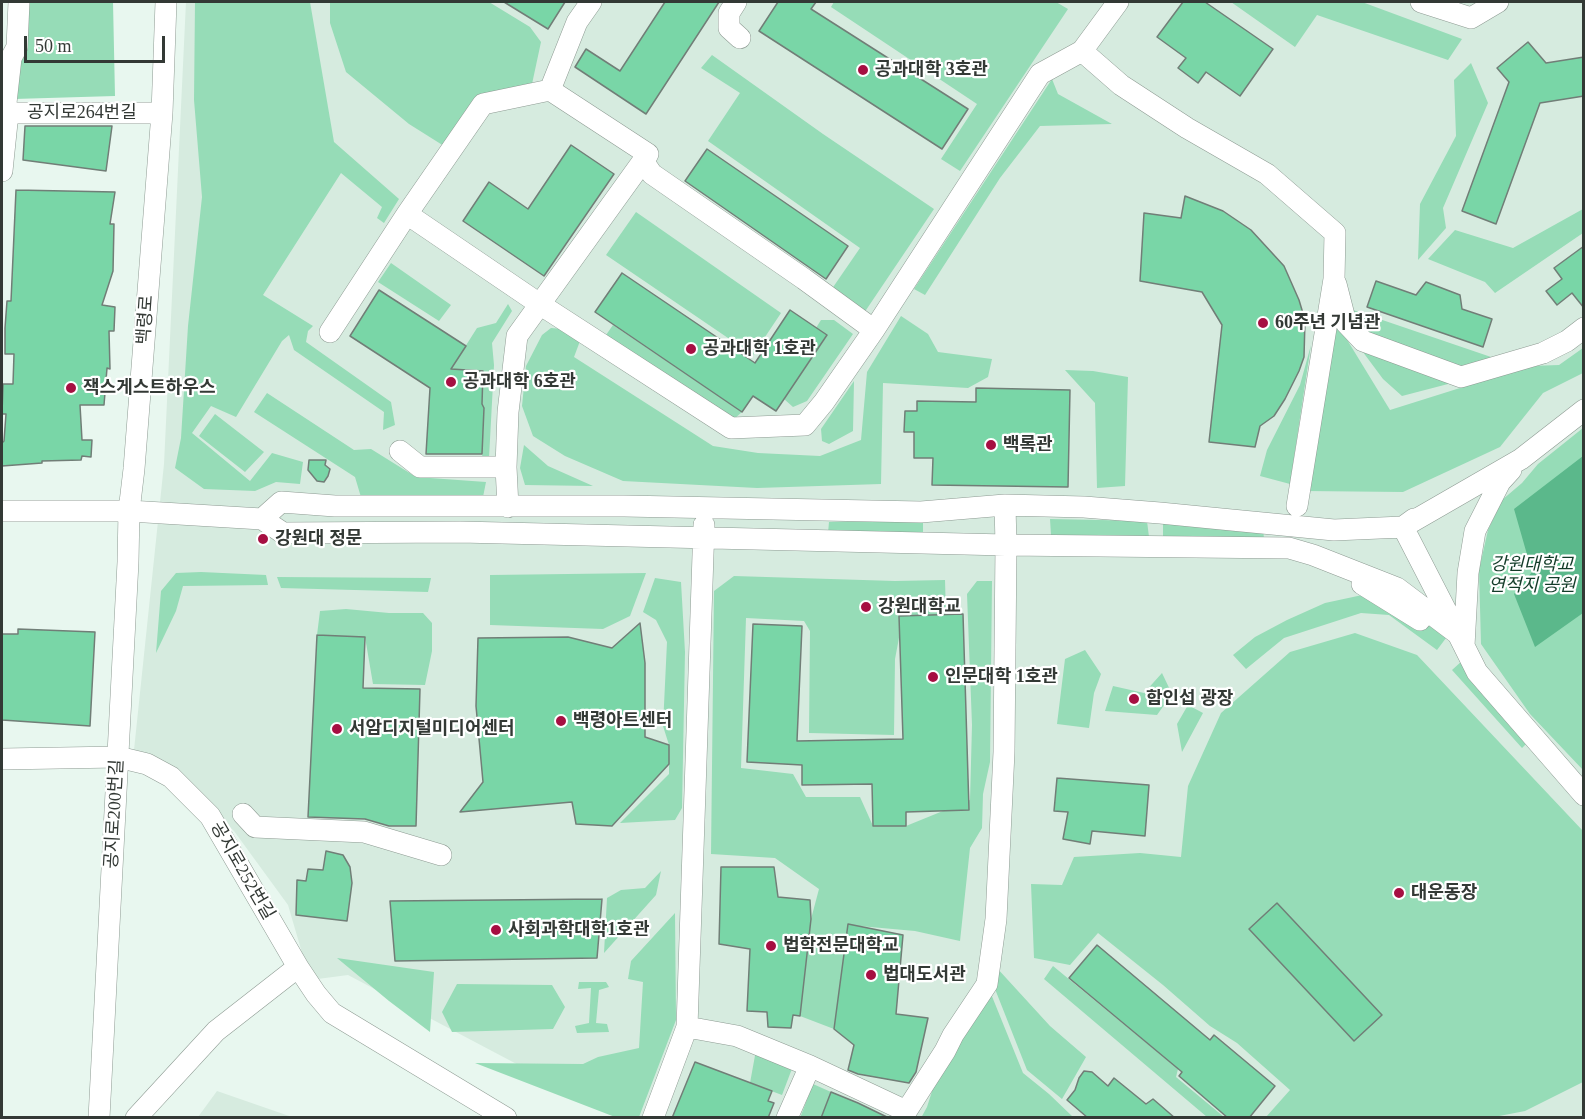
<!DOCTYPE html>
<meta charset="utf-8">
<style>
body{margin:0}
#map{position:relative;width:1585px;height:1119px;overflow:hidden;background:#e8f7ef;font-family:"Times New Roman",serif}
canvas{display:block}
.frame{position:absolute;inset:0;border:3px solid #333935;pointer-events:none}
.scale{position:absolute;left:24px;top:36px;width:141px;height:27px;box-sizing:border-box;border:3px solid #333935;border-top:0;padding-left:8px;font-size:18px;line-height:21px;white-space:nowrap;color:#333935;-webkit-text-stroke:4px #fff;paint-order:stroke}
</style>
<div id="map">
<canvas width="1585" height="1119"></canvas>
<div class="frame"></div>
<div class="scale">50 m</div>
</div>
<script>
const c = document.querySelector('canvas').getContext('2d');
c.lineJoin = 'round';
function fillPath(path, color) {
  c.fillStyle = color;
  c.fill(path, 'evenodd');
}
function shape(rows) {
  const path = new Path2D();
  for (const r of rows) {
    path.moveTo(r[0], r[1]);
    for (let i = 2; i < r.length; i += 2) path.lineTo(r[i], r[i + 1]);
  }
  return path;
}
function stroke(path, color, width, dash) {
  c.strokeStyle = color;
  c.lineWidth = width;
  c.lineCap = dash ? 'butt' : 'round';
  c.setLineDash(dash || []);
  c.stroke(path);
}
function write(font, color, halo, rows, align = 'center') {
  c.font = font + ' "Times New Roman","Noto Sans KR",serif';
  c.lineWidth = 4.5;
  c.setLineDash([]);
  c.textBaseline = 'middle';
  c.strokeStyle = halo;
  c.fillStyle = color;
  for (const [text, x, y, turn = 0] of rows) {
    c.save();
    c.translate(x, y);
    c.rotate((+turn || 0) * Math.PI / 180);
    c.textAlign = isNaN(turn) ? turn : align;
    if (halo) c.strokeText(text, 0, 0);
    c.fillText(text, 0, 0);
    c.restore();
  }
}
fillPath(shape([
 [186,2,1583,2,1583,1117,617,1117,348,975,310,980,288,905,234,831,158,759,134,750,164,464],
 [217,1091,292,1117,198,1117]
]), '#d6ebdf');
fillPath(shape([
 [22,2,113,2,115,96,14,99],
 [195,2,310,2,334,142,399,199,384,223,377,218,382,207,341,173,263,295,313,326,308,331,306,342,391,402,395,425,383,430,384,412,294,350,289,335,282,341,236,417,211,406,192,433,250,481,272,453,303,462,300,484,276,482,255,491,204,489,175,468,181,438,188,326,202,197,194,100],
 [330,2,489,2,530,27,541,42,532,84,479,95,444,146,409,124,346,72,330,23],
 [834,2,1056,2,1068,9,960,171,941,159,977,104,831,7],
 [1231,2,1362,2,1462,39,1448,60,1317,15,1295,47],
 [712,55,823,134,934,209,860,319,827,296,860,248,708,141,740,93,701,68],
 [1471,63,1488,103,1443,208,1446,228,1418,260,1420,204,1456,136,1454,80],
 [1052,79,1058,94,1112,124,1040,126,1000,178,925,295,914,289],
 [1583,209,1583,233,1495,293,1485,282,1428,259,1455,230,1513,248],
 [636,212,781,313,753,355,606,255],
 [391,263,451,305,439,321,378,282],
 [508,304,512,311,492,343,494,365,489,458,482,462,484,408,482,404,483,371,451,369,477,328,496,323],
 [1353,310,1494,358,1448,384,1402,396,1383,379,1354,340],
 [901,316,928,334,938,352,992,359,988,377,968,388,883,383,881,484,757,488,623,481,565,456,533,436,522,406,526,366,542,335,551,328,563,329,580,341,574,357,713,446,758,453,820,456,861,440,867,372],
 [821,320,834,320,853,334,807,401,793,407,784,399,827,336,816,328],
 [1335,320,1390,410,1530,366,1559,365,1583,348,1583,373,1543,393,1500,447,1403,492,1305,491],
 [613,325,742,412,734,419,606,335],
 [1311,345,1290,484,1260,476,1267,450,1300,385],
 [1065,370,1093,371,1128,377,1125,486,1097,488,1095,403],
 [854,381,853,431,829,444,822,441,821,429],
 [267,393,354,450,371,449,416,477,486,482,482,502,363,504,355,477,254,412],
 [215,414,264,452,245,472,199,436],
 [1583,428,1583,770,1530,714,1481,644,1479,570,1488,530,1502,500,1522,483,1538,464],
 [524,445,548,466,593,486,525,485,520,468],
 [1050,519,1147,521,1149,537,1051,535],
 [923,520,923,533,828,533,829,522],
 [1163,523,1263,526,1264,540,1163,537],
 [201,572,266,575,268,585,183,586,176,611,156,653,161,591,176,573],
 [646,573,630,616,603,629,490,625,490,575],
 [734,576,895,581,945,580,946,616,902,622,895,659,894,735,809,733,810,631,804,621,746,618,741,768,793,774,806,797,860,797,873,826,906,826,970,800,972,725,967,594,977,581,992,581,990,762,983,794,982,828,970,848,960,941,915,931,848,925,834,1029,800,1016,811,919,819,889,775,858,711,854,714,591],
 [277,577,431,578,428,592,281,588],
 [655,578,681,582,685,652,682,808,675,820,620,823,669,774,669,745,663,726,667,642,656,620,643,612],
 [1367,594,1410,611,1446,638,1437,650,1389,615,1361,613,1284,638,1246,669,1233,655,1255,637,1287,620,1325,603],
 [346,609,389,613,423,613,432,623,432,651,425,685,373,684,365,637,317,635,320,611],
 [1355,633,1417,655,1583,831,1583,1082,1525,1111,1494,1117,1266,1117,1290,1090,1237,1043,1210,1026,1163,985,1098,933,1070,965,1034,958,1031,884,1062,885,1074,857,1140,853,1181,857,1188,786,1221,713,1290,652],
 [1085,650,1101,674,1094,693,1089,728,1057,724,1065,659],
 [1462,661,1531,739,1522,748,1452,670],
 [1162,673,1172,694,1157,715,1105,711,1113,686,1144,693],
 [1188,705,1203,713,1182,752,1177,724],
 [661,871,656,895,604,953,607,898,621,890,645,888],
 [675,913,676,1020,639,1117,615,1117,475,1063,583,1064,598,1057,639,1048,643,982,628,979,631,961],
 [337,958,434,972,430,1032,389,1001],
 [1053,966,1178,1069,1176,1077,1224,1117,1207,1117,1044,979],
 [996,967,1050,1026,1086,1057,1062,1099,1027,1070,995,989],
 [579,982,606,982,609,987,599,990,596,1023,607,1024,609,1032,577,1033,575,1026,589,1023,591,988,578,989],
 [457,984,552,985,565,1007,553,1029,452,1032,442,1012],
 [987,984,1023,1073,1049,1094,1073,1117,921,1118,927,1107,945,1051],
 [756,1050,793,1066,782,1095,750,1083],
 [813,1084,831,1092,821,1117,800,1118]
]), '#96dcb7');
fillPath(shape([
 [1583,456,1583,613,1535,647,1514,594,1532,572,1514,509]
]), '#5bb88b');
const building = shape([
 [504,2,565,2,548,29,504,2],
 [665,2,719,2,646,114,575,67,586,49,620,71,665,2],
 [778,2,816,2,811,9,968,109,942,149,759,31,778,2],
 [1183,2,1205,2,1273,49,1240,96,1206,72,1198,83,1178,68,1186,58,1157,37,1183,2],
 [1528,42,1546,63,1584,57,1584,96,1540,103,1496,224,1462,211,1509,82,1497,68,1528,42],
 [25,126,112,126,106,171,23,160,25,126],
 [571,145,614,174,544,276,463,221,489,182,528,209,571,145],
 [707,149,848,246,826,279,685,181,707,149],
 [16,190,115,192,110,224,114,224,113,271,102,305,115,307,114,331,109,331,110,369,107,368,104,405,80,405,82,440,92,440,91,457,82,456,81,460,42,461,42,463,2,466,2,443,4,441,6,414,2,414,3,384,13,384,14,354,5,354,5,328,7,301,11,301,16,190],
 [1185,196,1223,211,1251,230,1284,266,1299,300,1305,320,1304,357,1299,371,1285,399,1274,416,1260,426,1255,447,1209,442,1222,325,1202,292,1140,281,1144,213,1181,218,1185,196],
 [1584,246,1584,308,1572,293,1557,305,1546,291,1562,279,1554,268,1584,246],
 [622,273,755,363,790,310,827,335,776,411,753,396,742,412,595,312,622,273],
 [1376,281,1416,295,1426,282,1460,295,1462,309,1492,319,1483,347,1367,307,1376,281],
 [379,290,466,346,451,369,483,371,482,404,484,408,482,454,426,454,430,388,350,336,379,290],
 [976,388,1070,390,1068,487,932,485,933,458,914,458,914,432,904,432,905,411,917,411,917,401,976,402,976,388],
 [309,460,326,460,325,465,330,469,328,476,324,482,317,481,308,470,309,460],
 [963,614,969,810,906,812,906,826,873,826,872,784,802,785,802,765,747,762,753,624,802,626,797,741,903,739,899,616,963,614],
 [640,623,645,663,645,737,669,745,669,764,612,826,576,824,572,802,460,812,483,782,476,706,478,638,568,637,612,648,640,623],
 [18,629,95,632,90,726,2,720,2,634,18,634,18,629],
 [317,635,365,637,363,688,420,689,416,826,389,826,365,819,308,817,317,635],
 [1057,778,1149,785,1145,836,1092,831,1090,844,1063,839,1068,812,1054,811,1057,778],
 [326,851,343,855,350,867,352,883,347,921,296,915,297,880,306,881,308,869,323,870,326,851],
 [721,867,774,867,778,897,810,900,811,919,800,1016,793,1015,791,1028,768,1027,767,1012,747,1011,750,949,719,944,721,867],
 [602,899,597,958,395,961,390,901,602,899],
 [1277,903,1382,1015,1354,1041,1249,929,1277,903],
 [848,924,903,935,896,1014,928,1018,916,1072,909,1083,858,1074,848,1070,854,1045,834,1029,848,924],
 [1097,945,1210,1040,1214,1035,1275,1086,1249,1118,1228,1118,1179,1076,1182,1072,1069,978,1097,945],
 [695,1062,772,1091,768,1101,774,1103,768,1118,672,1118,695,1062],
 [1084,1071,1092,1072,1108,1086,1114,1078,1146,1104,1153,1099,1175,1118,1088,1118,1067,1100,1075,1090,1079,1078,1084,1071],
 [831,1092,858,1103,889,1118,821,1118,831,1092]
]);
fillPath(building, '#79d6a7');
stroke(building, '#717e77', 1.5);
const minor = shape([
 [736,2,729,13,729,28,740,38],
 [1421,2,1471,18,1498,2],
 [1082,51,1121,85,1187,128,1267,174,1335,233,1334,279,1297,506],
 [550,90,577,22,591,2],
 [2,113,162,113],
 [643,161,652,174,804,279,874,330],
 [2,171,8,113,6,103,11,58,17,47,19,2],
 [407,214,541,305,731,428,805,425,824,402,874,330,1040,74,1082,51,1118,2],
 [1336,284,1346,323,1363,341,1461,377,1543,353,1567,341,1584,328],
 [330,332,407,214,483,104,550,90,648,154,517,336,508,412,506,467,508,507],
 [400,451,420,467,506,467],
 [2,511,129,511,134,469,162,113,166,2],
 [262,519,283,533,460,532,1006,545,1289,548,1313,555,1397,588,1458,634],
 [1414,519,1403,527,1455,628],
 [1362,584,1420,620],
 [1452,622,1477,672,1584,795],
 [1464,646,1468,573,1475,531,1500,482,1511,470],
 [2,759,118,757,147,764,171,777,210,816,298,967,216,1031,136,1118],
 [243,814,255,827,364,832,441,855],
 [298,967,316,994,332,1013,506,1118],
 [687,1027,737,1036,810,1066,906,1111],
 [99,1118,128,562,129,511,262,519,281,502,335,506,624,506,921,512,1005,505,1084,507,1160,513,1334,530,1403,527,1521,459,1584,410],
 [653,1118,687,1027,704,525],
 [787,1118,810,1066],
 [902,1118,945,1051,953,1035,987,984,996,919,1004,752,1006,545,1005,505]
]);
stroke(minor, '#8e9b93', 22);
stroke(minor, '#fff', 21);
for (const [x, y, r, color] of [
 [863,70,6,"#a60f42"],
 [1263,323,6,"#a60f42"],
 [691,349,6,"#a60f42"],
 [451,382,6,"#a60f42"],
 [71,388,6,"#a60f42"],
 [991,445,6,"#a60f42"],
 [263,539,6,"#a60f42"],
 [866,607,6,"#a60f42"],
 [933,677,6,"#a60f42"],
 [1134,699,6,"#a60f42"],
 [561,721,6,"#a60f42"],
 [337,729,6,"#a60f42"],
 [1399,893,6,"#a60f42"],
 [496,930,6,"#a60f42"],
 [771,946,6,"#a60f42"],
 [871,975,6,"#a60f42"]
]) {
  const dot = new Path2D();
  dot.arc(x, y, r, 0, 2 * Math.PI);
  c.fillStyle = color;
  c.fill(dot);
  stroke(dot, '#fff', 2);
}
write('bold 18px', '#333935', '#fff', [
 ["공과대학 3호관",875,70],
 ["60주년 기념관",1275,323],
 ["공과대학 1호관",703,349],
 ["공과대학 6호관",463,382],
 ["잭스게스트하우스",83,388],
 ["백록관",1003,445],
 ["강원대 정문",275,539],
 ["강원대학교",878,607],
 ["인문대학 1호관",945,677],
 ["함인섭 광장",1146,699],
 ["백령아트센터",573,721],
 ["서암디지털미디어센터",349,729],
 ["대운동장",1411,893],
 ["사회과학대학1호관",508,930],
 ["법학전문대학교",783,946],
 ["법대도서관",883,975]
], 'left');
write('18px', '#333935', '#fff', [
 ["공지로264번길",82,113],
 ["백령로",146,320,-86],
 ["공지로200번길",115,814,-87],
 ["공지로252번길",242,871,60]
]);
write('italic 18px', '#133c29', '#fff', [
 ["강원대학교",1532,565],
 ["연적지 공원",1532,586]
]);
</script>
